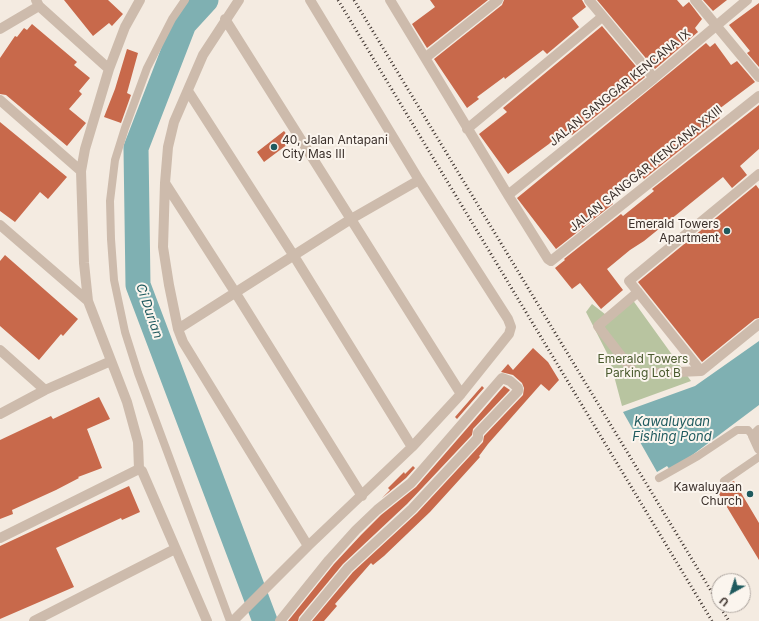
<!DOCTYPE html>
<style>
body{margin:0}
#map{position:relative;width:759px;height:621px;overflow:hidden;background:#f4ebe1;font-family:Inter,sans-serif}
canvas{display:block}
.north{position:absolute;left:711px;top:573px;width:40px;height:40px;box-sizing:border-box;background:#fbf5ee;border:1px solid #aea6a0;border-radius:50%;rotate:219deg;font-size:11px;font-weight:700;line-height:16px;text-align:center;color:#3b302b}
.north::after{content:'';display:block;margin:auto;width:14px;height:18px;background:#1f5a5e;clip-path:polygon(50% 0,100% 100%,50% 72%,0 100%)}
</style>
<div id="map">
<canvas width="759" height="621"></canvas>
<div class="north">U</div>
</div>
<script>
const c = document.querySelector('canvas').getContext('2d');
c.lineJoin = 'round';
function fillPath(path, color) {
  c.fillStyle = color;
  c.fill(path, 'evenodd');
}
function shape(rows) {
  const path = new Path2D();
  for (const r of rows) {
    path.moveTo(r[0], r[1]);
    for (let i = 2; i < r.length; i += 2) path.lineTo(r[i], r[i + 1]);
  }
  return path;
}
function stroke(path, color, width, dash) {
  c.strokeStyle = color;
  c.lineWidth = width;
  c.lineCap = dash ? 'butt' : 'round';
  c.setLineDash(dash || []);
  c.stroke(path);
}
function write(font, color, halo, rows, align = 'center') {
  c.font = font + ' Inter,sans-serif';
  c.lineWidth = 4;
  c.setLineDash([]);
  c.textBaseline = 'middle';
  c.strokeStyle = halo;
  c.fillStyle = color;
  for (const [text, x, y, turn = 0] of rows) {
    c.save();
    c.translate(x, y);
    c.rotate((+turn || 0) * Math.PI / 180);
    c.textAlign = isNaN(turn) ? turn : align;
    if (halo) c.strokeText(text, 0, 0);
    c.fillText(text, 0, 0);
    c.restore();
  }
}
fillPath(shape([
 [632,299,691,381,622,406,609,357,586,312,592,304,610,318]
]), '#b8c4a0');
fillPath(shape([
 [759,341,759,405,671,471,667,466,657,472,623,412,695,386]
]), '#7fb0b2');
stroke(shape([
 [206,0,184,24,136,148,138,285,265,621]
]), '#7fb0b2', 25);
fillPath(shape([
 [64,0,108,0,123,14,112,26,109,23,93,36],
 [430,0,488,0,427,48,412,24,435,7],
 [504,0,582,0,586,7,572,18,579,27,547,54,543,50,505,79,504,77,477,97,479,99,467,108,434,59,502,5],
 [597,0,677,0,683,7,689,2,702,19,695,28,698,32,655,69],
 [703,0,727,0,713,11],
 [759,3,759,67,747,53,750,51,729,25],
 [32,24,77,62,74,65,90,78,79,91,82,94,69,109,86,123,67,146,6,95,0,94,0,58,15,36,17,37,24,28,27,30],
 [602,26,645,77,572,135,568,130,508,174,479,134,507,112,503,108],
 [706,43,710,47,715,43,731,65,737,61,755,82,715,112,720,118,644,179,640,174,609,198,613,204,556,249,517,198],
 [127,49,138,53,127,93,131,95,121,123,104,117,115,89],
 [759,105,759,149,740,166,747,175,732,188,723,177,644,241,630,250,607,269,623,290,601,309,580,283,572,289,555,268,565,260,564,259,621,214,623,216,654,191,652,189],
 [0,122,67,177,48,199,40,192,15,222,0,211],
 [284,131,292,141,264,162,257,152],
 [756,185,759,189,759,318,755,319,702,362,638,282],
 [5,255,78,319,63,336,61,334,39,360,0,326,0,261],
 [533,348,548,362,559,380,549,391,541,384,488,444,479,456,480,457,430,512,384,556,373,565,371,563,335,604,337,606,324,621,312,621,353,572,417,513,483,442,484,436,523,395,524,388,522,383,513,375,501,372,508,364,513,370],
 [482,386,484,388,457,419,455,417],
 [504,386,510,390,473,429,472,435,407,504,343,564,299,617,298,621,288,621,334,564,361,535,381,515,416,487],
 [99,397,110,419,87,429,102,468,78,477,79,478,56,490,12,510,13,514,0,519,0,440,51,416,53,419],
 [413,466,415,468,406,478,382,498,390,490,388,488,404,472,405,474],
 [734,481,759,523,759,560,716,489],
 [129,486,140,512,122,520,121,518,56,548,74,587,0,619,0,546]
]), '#c8694b');
stroke(shape([
 [185,0,172,19,147,68,125,128,115,160,110,201,111,239,114,280,125,332,138,373,230,621],
 [659,478,698,456,737,430,748,430,753,436],
 [724,481,759,457]
]), '#cdbbac', 8);
stroke(shape([
 [36,0,39,6,109,69],
 [140,0,125,27,109,69,85,149,81,171,84,263,88,301,127,402,138,442,139,469,142,471,207,621],
 [239,0,203,55,174,122,168,147,165,183,163,247,169,285,178,329,183,342,308,546],
 [390,0,508,195,548,259,551,261,759,96],
 [589,0,654,78],
 [695,0,759,77],
 [225,19,461,394],
 [0,29,39,6],
 [425,58,498,0],
 [188,91,294,256,412,447],
 [0,100,81,171],
 [467,129,602,17],
 [759,174,629,281,701,371,759,324],
 [165,183,235,292,362,496],
 [508,195,654,78,747,0],
 [0,225,88,301],
 [638,292,598,326,635,374,701,371],
 [178,329,351,219,419,180],
 [0,350,45,390],
 [0,414,45,390,111,361],
 [759,430,753,436,759,449],
 [0,538,139,469],
 [34,621,175,549],
 [233,621,308,546,412,447,461,394,509,334,511,327,508,319,419,180,310,0],
 [280,621,329,560,356,530,377,510,411,483,502,378,510,381,518,388,518,391,478,433,478,438,412,509,348,568,304,621]
]), '#cdbbac', 10);
stroke(shape([
 [338,0,712,621],
 [354,0,719,604],
 [719,605,729,621]
]), '#3b302b', 3, [1, 3]);
for (const [x, y, r, color] of [
 [274,147,4,"#1f5a5e"],
 [727,231,4,"#1f5a5e"],
 [750,494,4,"#1f5a5e"]
]) {
  const dot = new Path2D();
  dot.arc(x, y, r, 0, 2 * Math.PI);
  c.fillStyle = color;
  c.fill(dot);
  stroke(dot, '#fbf5ee', 1.5);
}
write('12px', '#3b302b', '#fbf5ee', [
 ["JALAN SANGGAR KENCANA IX",620,88,-39],
 ["JALAN SANGGAR KENCANA XXIII",646,169,-39]
]);
write('12px', '#3b302b', '#fbf5ee', [
 ["40, Jalan Antapani",282,140,"left"],
 ["City Mas III",282,154,"left"],
 ["Emerald Towers",719,224],
 ["Apartment",719,238],
 ["Kawaluyaan",742,487],
 ["Church",742,501]
], 'right');
write('12px', '#4a5a2e', '#fbf5ee', [
 ["Emerald Towers",643,359],
 ["Parking Lot B",643,373]
]);
write('italic 13px', '#1f5a5e', '#fbf5ee', [
 ["Ci Durian",149,311,71],
 ["Kawaluyaan",672,422],
 ["Fishing Pond",672,437]
]);
</script>
